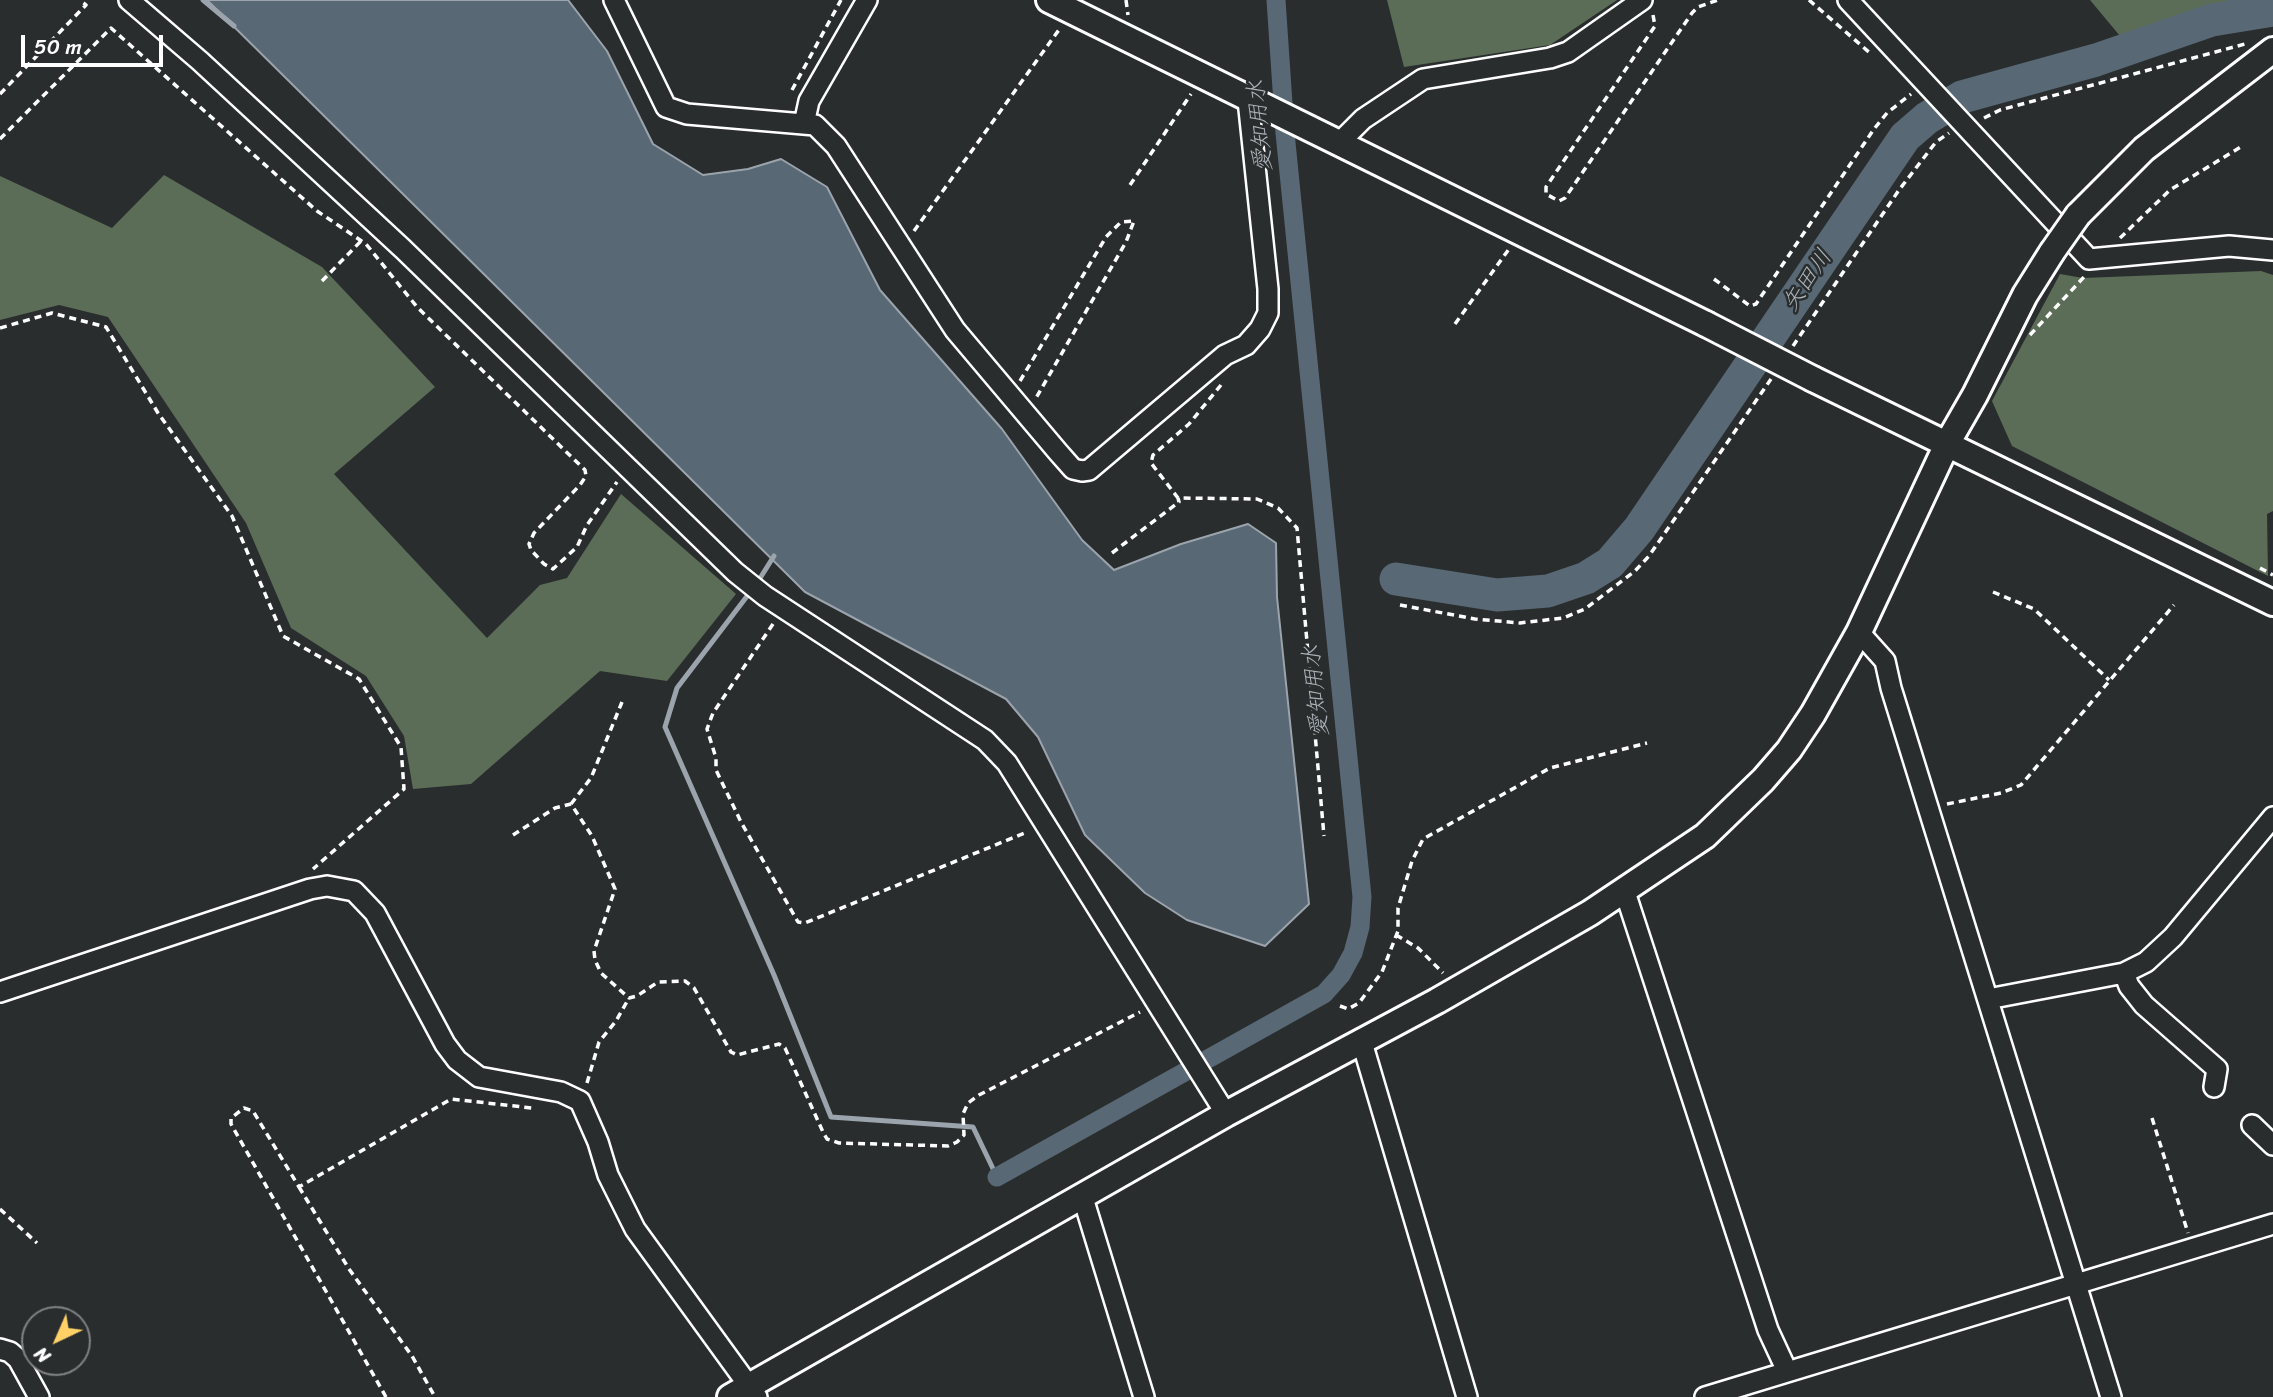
<!DOCTYPE html>
<meta charset="utf-8">
<style>
body{margin:0}
#map{position:relative;width:2273px;height:1397px;overflow:hidden;background:#2a2d2e;font-family:Sriracha,sans-serif}
canvas{display:block}
.north{position:absolute;left:21px;top:1306px;width:70px;height:70px;box-sizing:border-box;background:#2a2d2e;border:2px solid #7f8182;border-radius:50%;rotate:224deg;font-size:19px;font-weight:700;line-height:28px;text-align:center;color:#fff}
.north::after{content:'';display:block;margin:auto;width:24px;height:32px;background:#ffd166;clip-path:polygon(50% 0,100% 100%,50% 72%,0 100%)}
.scale{position:absolute;left:21px;top:35px;width:142px;height:32px;box-sizing:border-box;border:4px solid #fff;border-top:0;padding-left:9px;font-size:21px;line-height:24px;white-space:nowrap;color:#fff;-webkit-text-stroke:5px #2a2d2e;paint-order:stroke}
</style>
<div id="map">
<canvas width="2273" height="1397"></canvas>
<div class="north">N</div>
<div class="scale">50 m</div>
</div>
<script>
const c = document.querySelector('canvas').getContext('2d');
c.lineJoin = 'round';
function fillPath(path, color) {
  c.fillStyle = color;
  c.fill(path, 'evenodd');
}
function shape(rows) {
  const path = new Path2D();
  for (const r of rows) {
    path.moveTo(r[0], r[1]);
    for (let i = 2; i < r.length; i += 2) path.lineTo(r[i], r[i + 1]);
  }
  return path;
}
function stroke(path, color, width, dash) {
  c.strokeStyle = color;
  c.lineWidth = width;
  c.lineCap = dash ? 'butt' : 'round';
  c.setLineDash(dash || []);
  c.stroke(path);
}
function write(font, color, halo, rows, align = 'center') {
  c.font = font + ' Sriracha,"Klee One",sans-serif';
  c.lineWidth = 5;
  c.setLineDash([]);
  c.textBaseline = 'middle';
  c.strokeStyle = halo;
  c.fillStyle = color;
  for (const [text, x, y, turn = 0] of rows) {
    c.save();
    c.translate(x, y);
    c.rotate((+turn || 0) * Math.PI / 180);
    c.textAlign = isNaN(turn) ? turn : align;
    if (halo) c.strokeText(text, 0, 0);
    c.fillText(text, 0, 0);
    c.restore();
  }
}
fillPath(shape([
 [1387,0,1617,0,1550,45,1404,67],
 [2090,0,2273,0,2273,1,2219,8,2125,42],
 [164,175,322,267,435,387,334,474,487,638,540,585,567,578,621,494,736,594,667,681,600,671,471,784,413,789,404,736,366,676,291,628,246,523,108,317,59,305,0,320,0,176,112,228],
 [2261,271,2273,275,2273,511,2267,514,2268,576,2012,446,1992,401,2060,274,2083,278]
]), '#5b6d57');
const water = shape([
 [207,0,568,0,607,51,653,144,703,175,748,169,781,159,827,187,880,290,1002,429,1082,540,1114,570,1181,544,1248,524,1276,543,1277,597,1309,904,1265,946,1187,920,1145,893,1085,835,1038,737,1006,699,805,592,207,0]
]);
fillPath(water, '#586874');
stroke(water, '#9ba4ac', 2);
stroke(shape([
 [203,0,234,26],
 [757,583,774,556],
 [751,591,677,688,665,727,774,975,831,1117,973,1127,997,1177]
]), '#9ba4ac', 5);
stroke(shape([
 [997,1177,1324,994,1341,975,1353,953,1360,927,1362,897,1285,133,1276,0]
]), '#586874', 19);
stroke(shape([
 [1396,579,1497,595,1548,591,1586,578,1610,563,1639,529,1905,137,1927,118,1962,97,2096,60,2212,20,2273,10]
]), '#586874', 33);
const minor = shape([
 [129,0,200,61,403,249,735,572,765,596,985,740,1007,763,1226,1114],
 [614,0,666,107,687,114,815,125,836,146,955,330,1058,452,1073,469,1082,471,1089,470,1225,355,1246,345,1260,329,1268,313,1268,289,1248,100],
 [1848,0,2089,259,2229,246,2273,250],
 [804,124,809,101,867,0],
 [1338,144,1363,119,1423,79,1550,58,1568,52,1642,0],
 [1859,632,1885,661,1891,688,2111,1397],
 [1624,889,1768,1330,1787,1371],
 [2124,973,2129,986,2144,1005,2217,1069,2214,1087],
 [0,992,310,889,327,886,354,891,375,913,445,1044,457,1060,479,1077,561,1092,580,1101,598,1142,608,1175,635,1229,757,1397],
 [1988,999,2124,973,2146,962,2173,937,2273,817],
 [1361,1039,1467,1397],
 [2252,1125,2273,1145],
 [1083,1198,1144,1397],
 [0,1349,10,1352,18,1359,39,1397],
 [1705,1397,2273,1224]
]);
const tertiary = shape([
 [1049,0,1706,324],
 [2078,215,2144,149,2273,50],
 [1813,379,2273,603],
 [730,1397,1226,1114,1437,1001,1590,913,1705,836,1763,780,1789,750,1813,714,1859,632,1948,442,1975,395,2025,295,2052,252]
]);
stroke(minor, '#fff', 24);
stroke(tertiary, '#fff', 30);
stroke(shape([
 [1126,0,1128,15],
 [1809,0,1870,53],
 [1653,15,1655,26,1546,187,1546,194,1559,201,1565,198,1692,13,1698,7,1718,0],
 [792,90,841,0],
 [0,94,86,5,80,0],
 [1984,118,2000,110,2245,44],
 [0,139,111,28,317,211,366,244,417,307,585,470,586,476,580,485,534,533,529,544,531,550,544,564,553,569,577,547,587,525,617,482],
 [1130,185,1191,94],
 [914,231,1061,27],
 [2120,238,2170,190,2244,145],
 [1714,279,1750,306,1756,304,1874,129,1887,113,1911,94],
 [322,281,362,240],
 [1455,324,1509,249],
 [0,328,52,313,106,327,158,413,232,516,283,636,359,679,401,747,404,789,313,869],
 [2030,335,2084,277],
 [1793,346,1899,190,1936,142,1949,133],
 [1020,381,1106,237,1121,222,1134,221,1126,242,1036,398],
 [1221,385,1189,424,1153,455,1151,463,1178,498,1257,499,1278,508,1297,528,1324,836],
 [1112,553,1179,502,1178,498],
 [2260,568,2273,575],
 [1993,592,2034,609,2109,680],
 [1400,605,1475,619,1520,623,1563,618,1585,609,1635,571,1649,556,1771,379],
 [773,624,713,713,707,729,716,758,716,770,741,822,798,922,805,923,1027,832],
 [571,804,591,778,622,702],
 [1947,804,2001,793,2021,785,2174,605],
 [513,835,555,808,571,804,592,836,615,889,594,951,595,960,601,973,629,998,637,996,658,982,685,981,694,988,731,1052,737,1055,779,1044,785,1048,823,1132,827,1139,839,1143,948,1146,957,1142,964,1135,963,1114,968,1103,979,1095,1140,1012],
 [1396,935,1418,948,1443,973],
 [1340,1006,1348,1009,1359,1003,1382,972,1398,931,1398,908,1412,861,1423,839,1550,768,1647,743],
 [587,1083,599,1042,616,1021,629,998],
 [2152,1118,2188,1233],
 [299,1187,349,1269,412,1356,435,1397],
 [0,1209,37,1243],
 [386,1397,231,1124,231,1118,244,1108,253,1111,299,1187,451,1099,532,1108]
]), '#fff', 3.5, [7, 5]);
stroke(minor, '#2a2d2e', 19);
stroke(tertiary, '#2a2d2e', 24);
const tertiaryBridge = shape([
 [2052,252,2078,215],
 [1706,324,1813,379]
]);
stroke(tertiaryBridge, '#fff', 30, []);
stroke(tertiaryBridge, '#2a2d2e', 24);
write('italic 23px', '#acb4ba', '#2a2d2e', [
 ["愛知用水",1261,126,-95],
 ["矢田川",1808,281,-56],
 ["愛知用水",1317,691,-96]
]);
</script>
